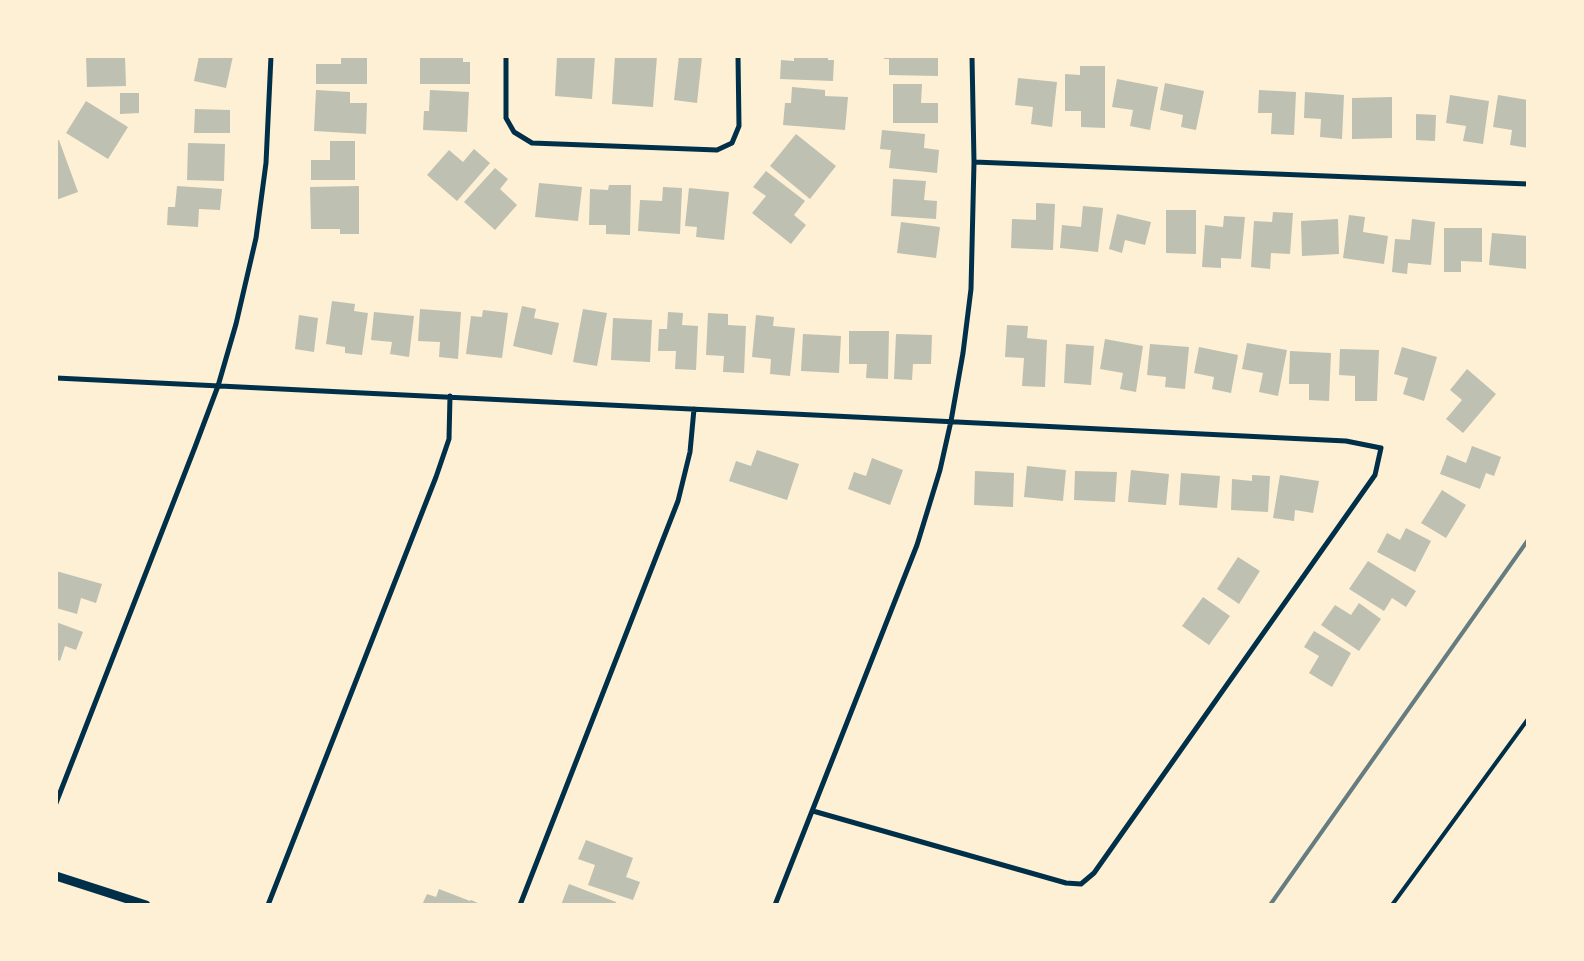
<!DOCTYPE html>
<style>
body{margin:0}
#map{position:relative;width:1584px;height:961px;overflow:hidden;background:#fdf0d5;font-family:Mulish,sans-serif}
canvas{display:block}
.frame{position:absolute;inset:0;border:58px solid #fdf0d5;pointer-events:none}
</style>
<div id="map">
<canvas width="1584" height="961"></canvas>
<div class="frame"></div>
</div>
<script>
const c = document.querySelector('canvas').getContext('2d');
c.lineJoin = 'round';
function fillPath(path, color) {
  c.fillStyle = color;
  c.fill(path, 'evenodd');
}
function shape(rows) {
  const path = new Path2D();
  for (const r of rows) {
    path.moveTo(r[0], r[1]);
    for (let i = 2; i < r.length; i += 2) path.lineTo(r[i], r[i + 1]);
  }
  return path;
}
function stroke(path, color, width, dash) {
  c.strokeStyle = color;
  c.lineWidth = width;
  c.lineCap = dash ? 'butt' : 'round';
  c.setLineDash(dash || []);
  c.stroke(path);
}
fillPath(shape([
 [86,56,125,56,126,86,87,87],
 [199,56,233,56,226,88,194,81],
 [341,56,367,56,367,84,316,84,316,64,341,64],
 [420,56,463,56,463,62,470,62,470,84,420,84],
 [557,56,595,56,592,99,555,96],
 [615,56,657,56,653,107,612,104],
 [679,56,702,57,697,103,674,100],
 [794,56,828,56,828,60,834,60,833,81,780,79,781,60,794,61],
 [884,56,938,56,938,76,889,75,889,59,884,59],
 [1080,66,1105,66,1105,128,1081,127,1081,111,1065,111,1065,74,1080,75],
 [1018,78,1057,82,1052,127,1031,124,1033,107,1015,105],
 [1117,79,1158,87,1150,130,1130,126,1133,110,1112,107],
 [1165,83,1204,91,1196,130,1181,127,1183,115,1160,110],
 [893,84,922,84,921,103,938,103,938,123,893,123],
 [792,87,825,90,825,96,848,97,845,130,783,125,785,103,791,103],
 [316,90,350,92,350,103,367,103,366,134,314,131],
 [430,90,469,92,467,132,423,130,424,111,429,111],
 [1259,90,1296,92,1294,135,1271,134,1272,113,1258,113],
 [1305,92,1344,95,1342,139,1320,137,1321,119,1304,118],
 [120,93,139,93,139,113,120,114],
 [1450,95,1489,101,1483,144,1463,141,1466,126,1446,123],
 [1498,95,1528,100,1528,148,1510,145,1512,130,1493,127],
 [1392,97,1392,138,1352,139,1352,98],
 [86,101,128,127,108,159,66,133],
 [195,109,230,110,230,133,194,133],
 [1416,114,1436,115,1435,141,1416,140],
 [882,130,925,134,924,148,939,150,937,173,889,168,891,150,880,149],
 [796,134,836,166,810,199,770,166],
 [59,140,78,192,56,200,56,141],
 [330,141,355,141,355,180,311,180,311,160,330,160],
 [188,143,225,144,224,181,187,180],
 [474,149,490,163,457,201,427,175,449,150,463,162],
 [495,168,508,179,500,189,517,205,495,230,464,202],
 [766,171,805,201,794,215,806,225,791,244,752,213,766,196,753,187],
 [893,179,926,181,924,200,937,201,936,219,891,216],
 [539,183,582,187,578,221,535,217],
 [609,185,631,185,630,235,606,234,606,225,589,225,590,189,608,190],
 [177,186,222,189,220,210,199,209,198,227,167,225,168,207,175,207],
 [359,186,359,234,340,234,340,229,311,229,310,187],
 [663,187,682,188,680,234,638,231,640,200,662,201],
 [689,188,729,192,724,240,696,237,697,227,685,226],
 [1036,203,1055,204,1053,250,1011,248,1012,219,1036,220],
 [1083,206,1103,208,1098,252,1060,248,1062,225,1081,227],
 [1166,210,1196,210,1196,254,1166,253],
 [1273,212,1293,213,1290,254,1271,253,1270,269,1251,267,1254,221,1272,222],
 [1117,214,1151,222,1145,245,1125,240,1122,253,1109,249],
 [1349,215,1365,217,1363,232,1388,236,1384,264,1343,258],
 [1224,216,1245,217,1241,259,1221,258,1221,268,1202,267,1205,225,1223,227],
 [1338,219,1339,254,1302,256,1301,221],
 [1412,219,1435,222,1431,265,1408,263,1407,274,1392,272,1395,239,1410,240],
 [901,222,940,227,936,258,897,253],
 [1444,228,1482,228,1482,262,1461,261,1461,272,1444,272],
 [1492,233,1528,236,1527,269,1489,265],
 [332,301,355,304,354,311,368,313,362,355,345,353,345,347,326,344],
 [522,306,536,309,534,318,559,323,552,355,513,346],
 [420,309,461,312,458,359,439,357,440,342,418,341],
 [583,309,607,313,597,366,573,362],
 [483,310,508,313,502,358,466,354,471,316,482,317],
 [374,312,414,316,409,357,390,354,392,342,371,340],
 [668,312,683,313,682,325,698,326,696,370,675,369,676,351,658,351,659,329,667,329],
 [708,313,728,314,728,325,746,326,744,373,723,372,724,356,706,355],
 [299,315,318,318,314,352,295,349],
 [756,315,774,317,773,326,795,328,790,376,770,374,771,359,752,357],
 [613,318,652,320,650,362,611,360],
 [1007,325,1028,326,1027,338,1047,340,1045,387,1022,386,1024,358,1005,357],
 [849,331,889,331,888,379,866,378,867,364,849,364],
 [803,334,841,336,839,373,801,371],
 [896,334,932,335,931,364,913,364,912,380,894,379],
 [1105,339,1143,346,1136,392,1120,389,1123,373,1100,369],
 [1247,343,1287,350,1278,396,1259,392,1263,373,1242,369],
 [1066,344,1094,346,1091,385,1064,383],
 [1150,344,1189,347,1185,389,1165,387,1166,377,1147,375],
 [1199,347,1238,355,1231,393,1212,389,1214,377,1194,373],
 [1402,347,1437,357,1424,401,1403,394,1408,378,1394,374],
 [1340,349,1379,350,1377,401,1355,401,1355,376,1339,375],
 [1290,351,1331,353,1329,401,1309,400,1309,384,1289,384],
 [1467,369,1496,394,1463,433,1446,419,1462,400,1450,390],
 [1472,446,1501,457,1494,476,1486,473,1480,489,1440,474,1447,455,1466,463],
 [757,450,799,464,787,500,729,481,736,461,751,466],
 [872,458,903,470,890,505,848,489,854,472,866,476],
 [1027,466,1066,470,1063,501,1024,497],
 [1131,470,1169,474,1166,505,1128,502],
 [975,471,1014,473,1013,507,974,505],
 [1075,471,1117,472,1115,502,1074,500],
 [1181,473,1220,476,1217,508,1179,505],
 [1252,475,1270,476,1268,512,1231,510,1232,479,1252,481],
 [1280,475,1319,481,1313,513,1295,510,1294,521,1273,518],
 [1442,490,1466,505,1446,538,1421,523],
 [1406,528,1431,541,1415,572,1377,552,1387,533,1400,540],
 [1238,557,1260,571,1239,604,1217,589],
 [1368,561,1416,591,1406,607,1392,598,1384,611,1349,589],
 [56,571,102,584,96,603,81,598,77,614,56,608],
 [1203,597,1230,616,1209,645,1182,626],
 [1359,603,1381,619,1359,651,1321,625,1335,605,1351,615],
 [56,622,83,632,76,650,65,646,60,661,56,659],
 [1314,631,1351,653,1332,687,1309,673,1319,656,1304,647],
 [586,840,633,858,626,877,640,882,633,900,588,885,595,865,578,859],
 [569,884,616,902,615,905,561,905],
 [439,889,470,901,471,900,478,903,477,905,422,905,427,894,436,897]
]), '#bec0b2');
stroke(shape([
 [1392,905,1528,719]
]), '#003049', 4);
stroke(shape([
 [506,56,506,118,514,132,532,143,717,150,732,143,739,126,738,56],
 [974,162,1528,184],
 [56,378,1346,441,1381,448,1375,475,1094,873,1081,884,1066,883,813,811],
 [56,803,195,447,218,386,236,324,256,238,266,163,271,56],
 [268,905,436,477,449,439,450,396],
 [520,905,678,501,690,452,694,409],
 [775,905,917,545,940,470,951,421,963,353,971,289,974,162,972,56]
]), '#003049', 5);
stroke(shape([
 [56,876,146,905]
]), '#003049', 9);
stroke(shape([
 [1270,905,1528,540]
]), '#657d81', 4);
</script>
